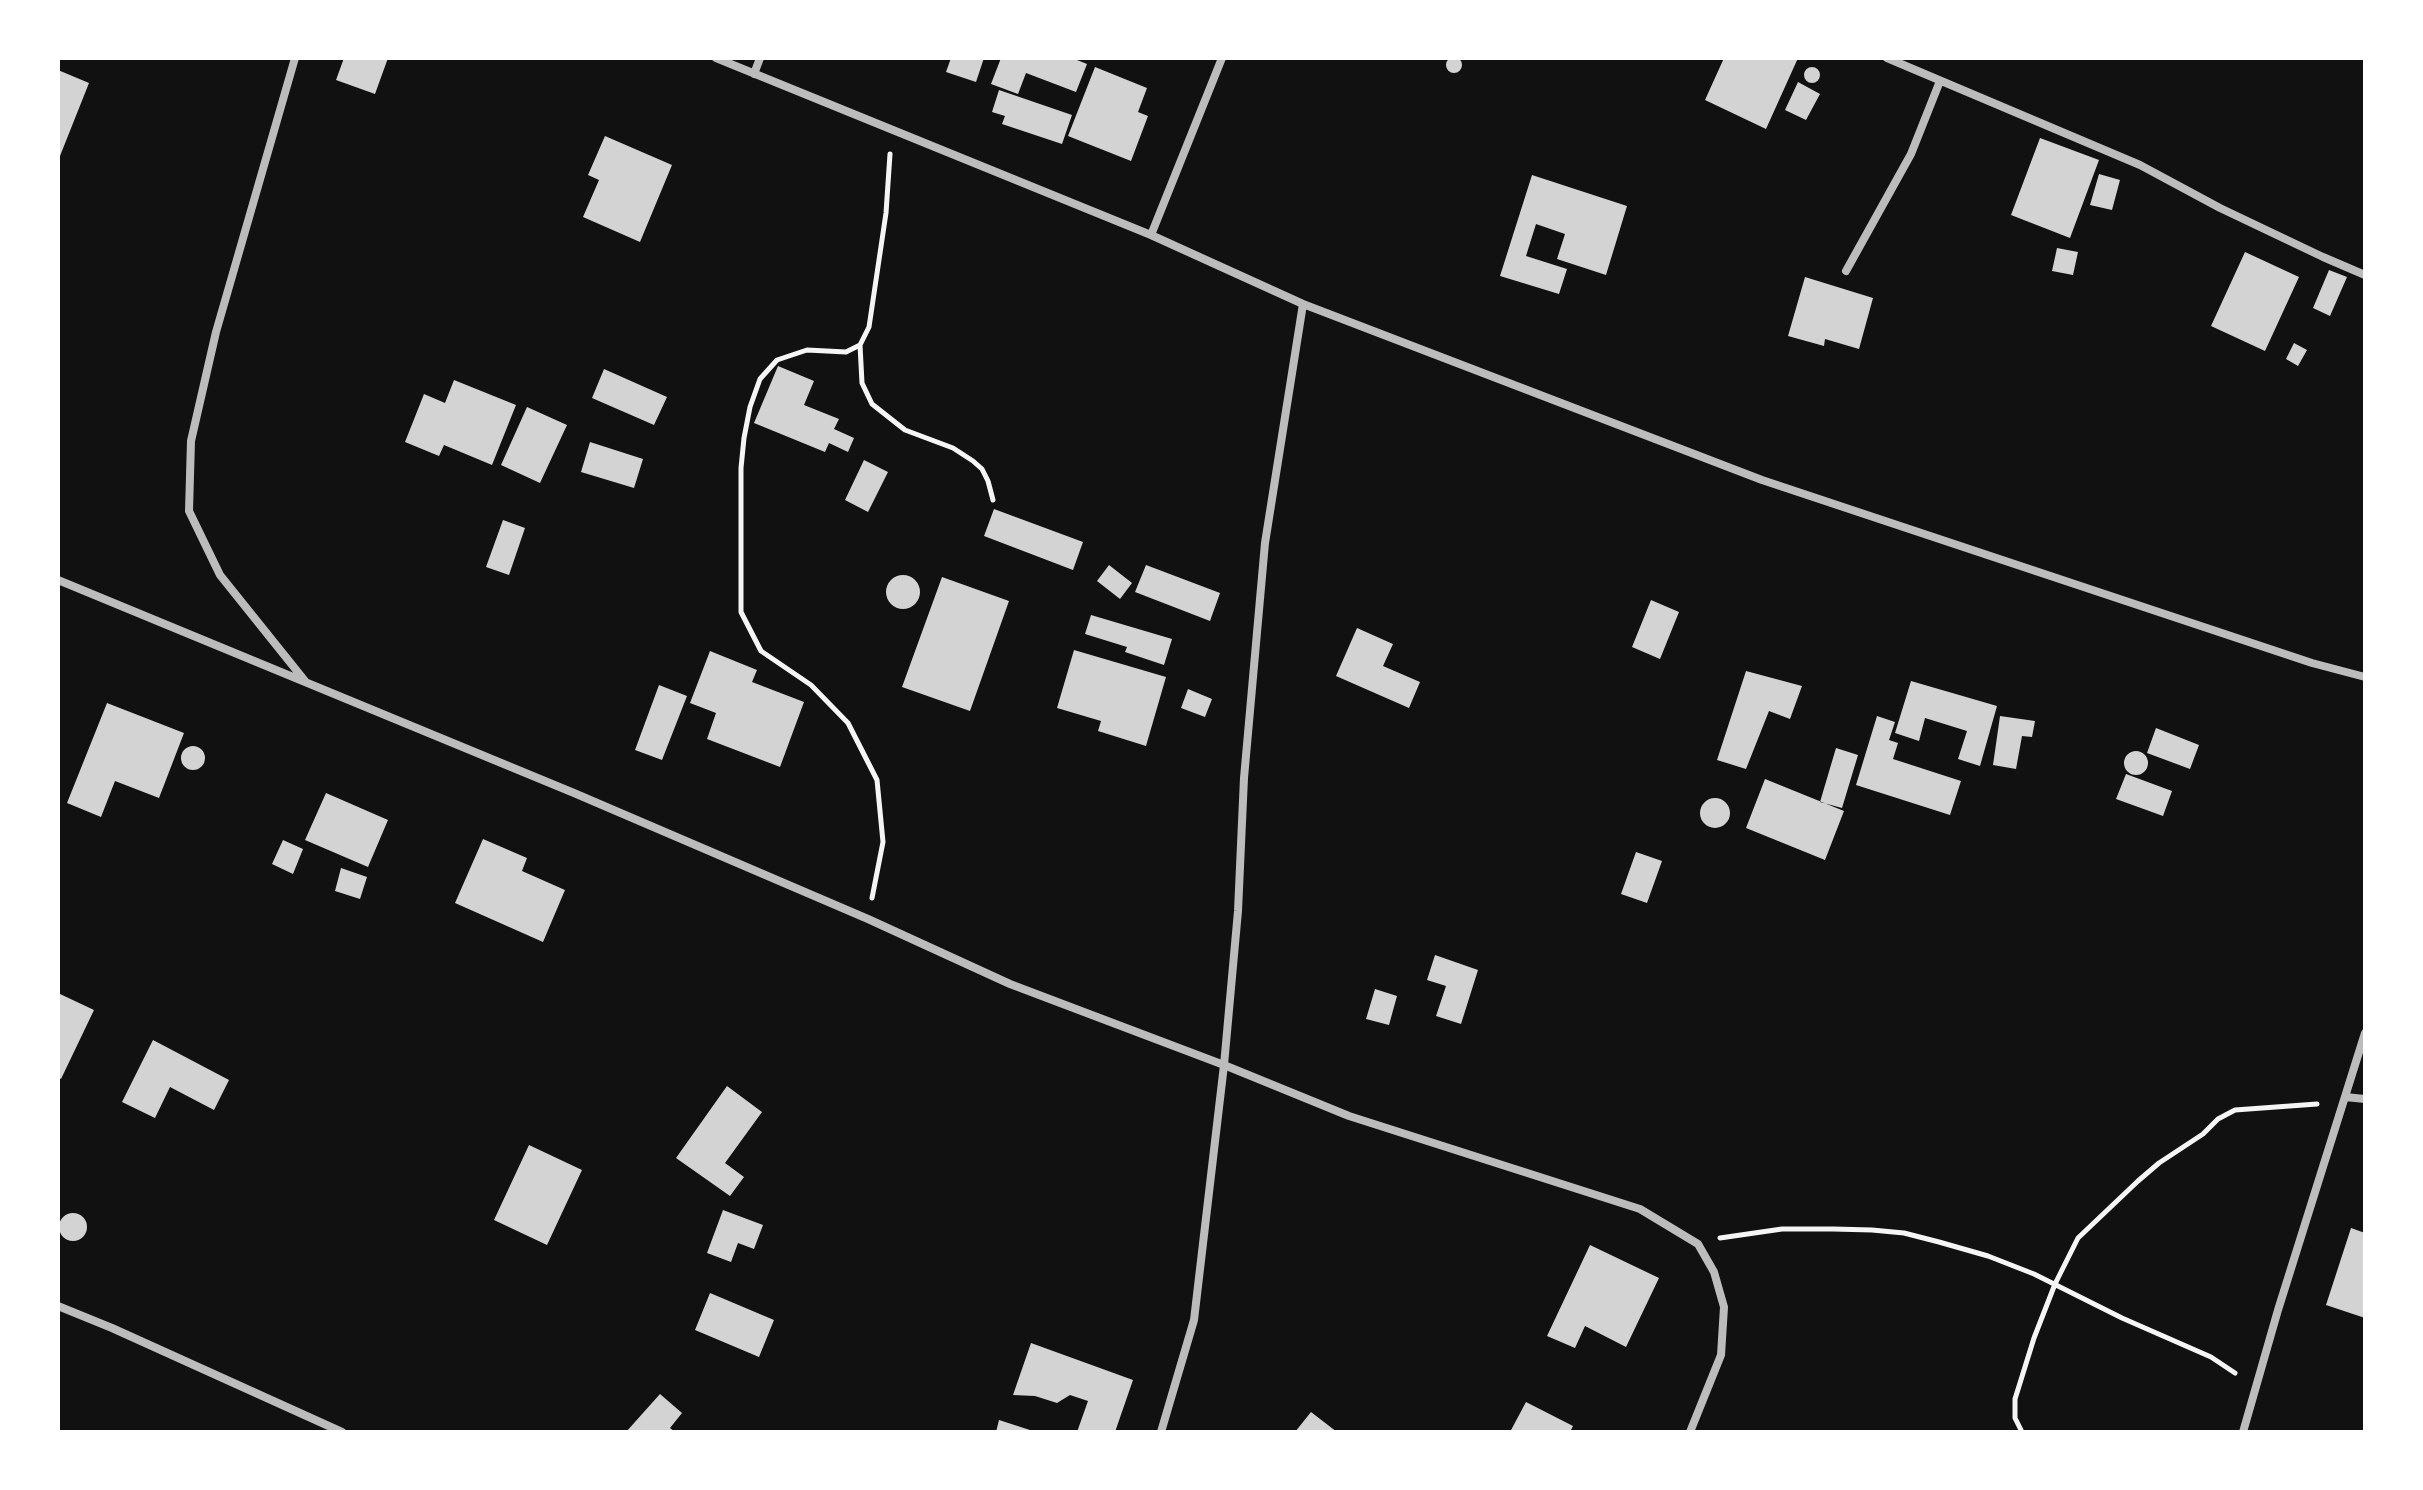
<!DOCTYPE html>
<style>
body{margin:0}
#map{position:relative;width:2423px;height:1490px;overflow:hidden;background:#111;font-family:Barlow,sans-serif}
canvas{display:block}
.frame{position:absolute;inset:0;border:60px solid #fff;pointer-events:none}
</style>
<div id="map">
<canvas width="2423" height="1490"></canvas>
<div class="frame"></div>
</div>
<script>
const c = document.querySelector('canvas').getContext('2d');
c.lineJoin = 'round';
function fillPath(path, color) {
  c.fillStyle = color;
  c.fill(path, 'evenodd');
}
function shape(rows) {
  const path = new Path2D();
  for (const r of rows) {
    if (r.length === 3) {
      path.moveTo(r[0] + r[2], r[1]);
      path.arc(r[0], r[1], r[2], 0, 2 * Math.PI);
      continue;
    }
    path.moveTo(r[0], r[1]);
    for (let i = 2; i < r.length; i += 2) path.lineTo(r[i], r[i + 1]);
  }
  return path;
}
function stroke(path, color, width, dash) {
  c.strokeStyle = color;
  c.lineWidth = width;
  c.lineCap = dash ? 'butt' : 'round';
  c.setLineDash(dash || []);
  c.stroke(path);
}
fillPath(shape([
 [1454,65,8],
 [344,58,388,58,375,94,336,80],
 [951,58,984,58,976,82,946,72],
 [1001,58,1072,58,1087,64,1076,92,1026,73,1018,94,991,84],
 [1724,58,1798,58,1766,129,1705,100],
 [1812,75,8],
 [1095,67,1147,88,1138,112,1148,116,1131,161,1068,136],
 [58,70,89,83,58,161],
 [1798,82,1820,94,1806,120,1785,110],
 [999,90,1072,115,1062,144,1002,124,1005,116,992,112],
 [605,136,672,165,640,242,583,217,599,180,588,175],
 [2040,138,2099,160,2070,238,2011,215],
 [2099,174,2120,180,2112,210,2090,205],
 [1532,175,1627,206,1606,275,1557,259,1565,234,1536,224,1526,256,1567,269,1559,294,1500,276],
 [2057,248,2078,252,2073,275,2052,271],
 [2245,252,2299,277,2265,351,2211,326],
 [2329,270,2347,277,2330,316,2313,308],
 [1805,277,1873,298,1859,349,1825,339,1824,346,1788,336],
 [2294,343,2307,350,2298,366,2286,359],
 [778,366,814,381,804,405,839,419,834,429,854,438,848,452,829,443,825,452,754,423],
 [604,369,667,397,654,425,592,398],
 [454,380,516,405,492,465,444,445,439,456,405,442,424,394,445,403],
 [527,407,567,425,540,483,501,465],
 [590,442,643,459,634,488,581,472],
 [864,460,888,472,868,512,845,500],
 [994,509,1083,542,1073,570,984,536],
 [503,520,525,528,509,575,486,567],
 [1109,565,1132,583,1120,599,1097,581],
 [1146,565,1220,593,1210,621,1135,592],
 [903,592,17],
 [942,577,1009,601,970,711,902,687],
 [1651,600,1679,612,1660,659,1632,647],
 [1091,615,1172,639,1164,665,1125,652,1127,647,1085,634],
 [1357,628,1393,644,1383,666,1420,682,1409,708,1336,676],
 [1074,650,1166,677,1146,746,1098,731,1101,721,1057,708],
 [710,651,757,670,752,682,804,702,780,767,707,739,716,713,690,703],
 [1746,671,1802,686,1790,719,1769,711,1746,769,1717,760],
 [1911,681,1997,706,1980,766,1958,759,1967,731,1925,718,1919,741,1895,733],
 [659,685,687,696,662,760,635,750],
 [1188,689,1212,699,1205,717,1181,708],
 [107,703,184,733,159,798,115,781,101,817,67,803],
 [1877,716,1895,722,1889,740,1898,743,1893,759,1961,781,1950,815,1856,785],
 [2000,716,2035,721,2032,737,2022,736,2016,769,1993,765],
 [2156,728,2199,745,2190,769,2147,753],
 [193,758,12],
 [1836,748,1858,755,1842,808,1820,802],
 [2136,763,12],
 [2126,774,2172,791,2163,816,2116,799],
 [1765,779,1844,811,1825,860,1746,828],
 [326,793,388,820,368,867,305,840],
 [1715,813,15],
 [483,839,527,858,522,871,565,890,543,942,455,903],
 [283,840,303,849,293,874,272,864],
 [1636,852,1662,861,1647,903,1621,894],
 [341,868,367,877,360,899,335,891],
 [1435,955,1478,970,1461,1024,1436,1016,1446,986,1427,980],
 [1375,989,1397,996,1389,1025,1366,1019],
 [60,994,94,1010,61,1079,58,1077],
 [153,1040,229,1080,214,1110,170,1087,155,1118,122,1102],
 [727,1086,762,1112,725,1163,744,1177,730,1196,676,1158],
 [529,1145,582,1170,547,1245,494,1220],
 [723,1210,763,1225,754,1249,738,1243,731,1262,707,1253],
 [73,1227,14],
 [2351,1228,2365,1233,2365,1318,2326,1305],
 [1590,1245,1659,1278,1626,1347,1585,1326,1575,1348,1547,1336],
 [710,1293,774,1320,759,1357,695,1330],
 [1031,1343,1133,1380,1115,1432,1077,1432,1088,1401,1070,1395,1057,1403,1035,1396,1013,1395],
 [660,1394,682,1413,670,1428,675,1432,626,1432],
 [1526,1402,1573,1426,1570,1432,1510,1432],
 [1311,1412,1337,1432,1295,1432],
 [999,1420,1033,1431,1033,1432,996,1432]
]), '#d3d3d3');
stroke(shape([
 [860,345,862,383,872,404,905,430,953,448,973,461,982,469,988,481,993,500],
 [872,898,883,842,877,780,848,723,811,685,761,651,741,612,741,468,744,438,750,407,760,379,777,360,807,350,846,352,860,345,869,327,886,213,890,154],
 [1720,1238,1782,1229,1833,1229,1872,1230,1904,1233,1939,1242,1988,1256,2034,1274,2122,1318,2211,1357,2235,1373],
 [2022,1432,2015,1418,2015,1399,2034,1338,2055,1284,2078,1238,2138,1181,2159,1163,2203,1134,2218,1119,2235,1110,2317,1104]
]), '#f5f5f5', 5);
stroke(shape([
 [295,58,216,332,191,441,189,511,220,575,305,681],
 [716,58,1151,235,1303,304,1762,480,2312,663,2365,677],
 [1887,58,2140,165,2220,208,2323,257,2365,275],
 [754,74,760,58],
 [1151,235,1222,58],
 [1846,271,1911,154,1940,81],
 [58,580,574,793,868,919,1010,984,1224,1065,1349,1116,1640,1209,1698,1244,1714,1272,1724,1307,1721,1355,1690,1432],
 [2345,1097,2365,1099],
 [58,1306,112,1328,342,1432],
 [1161,1432,1194,1320,1224,1065,1238,911,1244,778,1265,543,1303,304],
 [2243,1432,2278,1310,2365,1033]
]), '#bcbcbc', 8);
</script>
